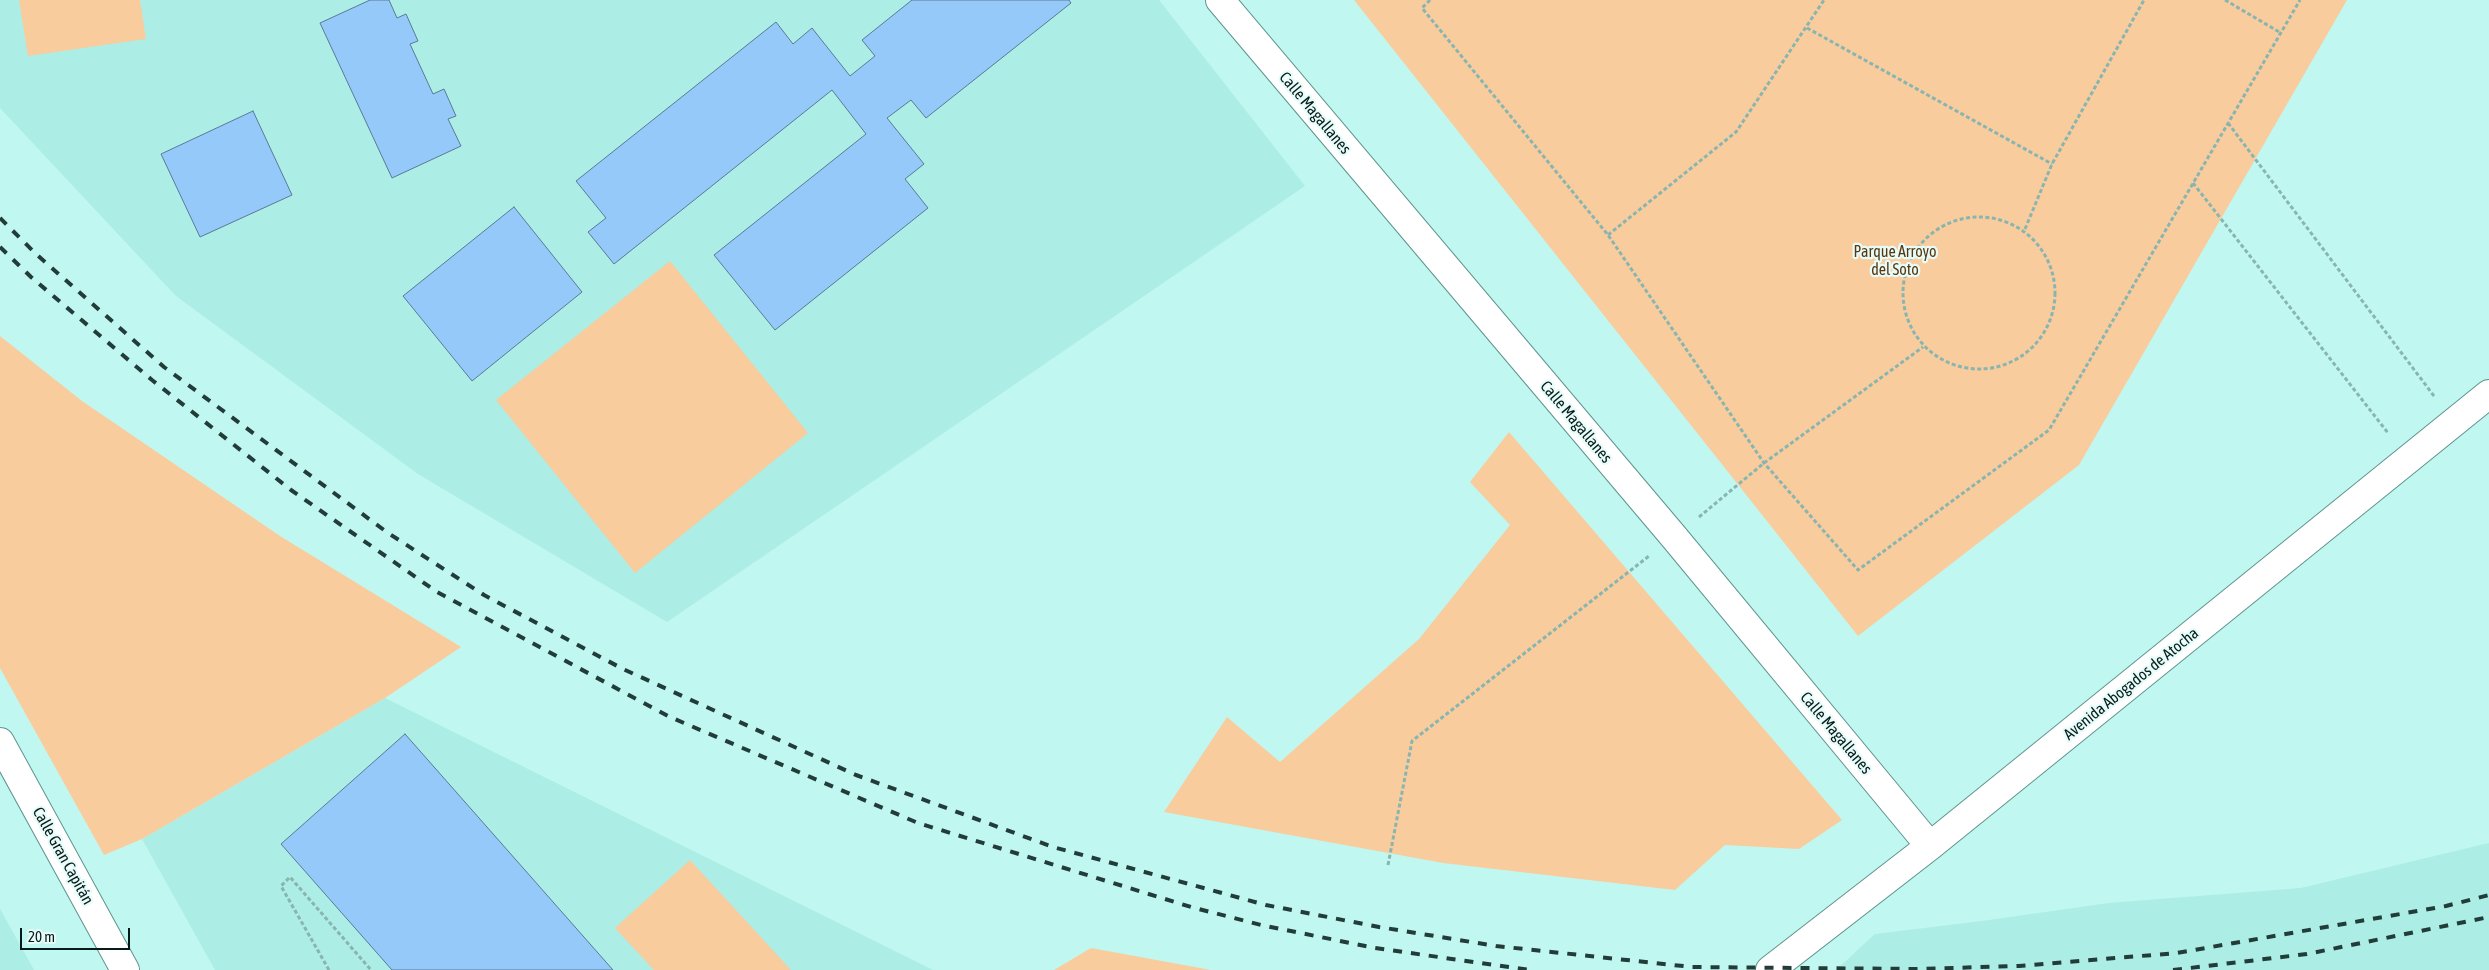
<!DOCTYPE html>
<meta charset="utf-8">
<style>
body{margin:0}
#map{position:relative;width:2489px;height:970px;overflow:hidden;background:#c0f7f0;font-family:"Asap Condensed",sans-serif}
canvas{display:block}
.scale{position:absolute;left:20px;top:928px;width:110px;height:22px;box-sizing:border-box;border:2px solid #071c1a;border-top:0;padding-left:6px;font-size:15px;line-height:18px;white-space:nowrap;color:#071c1a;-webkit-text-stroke:4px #e7fcf9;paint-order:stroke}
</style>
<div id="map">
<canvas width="2489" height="970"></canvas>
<div class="scale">20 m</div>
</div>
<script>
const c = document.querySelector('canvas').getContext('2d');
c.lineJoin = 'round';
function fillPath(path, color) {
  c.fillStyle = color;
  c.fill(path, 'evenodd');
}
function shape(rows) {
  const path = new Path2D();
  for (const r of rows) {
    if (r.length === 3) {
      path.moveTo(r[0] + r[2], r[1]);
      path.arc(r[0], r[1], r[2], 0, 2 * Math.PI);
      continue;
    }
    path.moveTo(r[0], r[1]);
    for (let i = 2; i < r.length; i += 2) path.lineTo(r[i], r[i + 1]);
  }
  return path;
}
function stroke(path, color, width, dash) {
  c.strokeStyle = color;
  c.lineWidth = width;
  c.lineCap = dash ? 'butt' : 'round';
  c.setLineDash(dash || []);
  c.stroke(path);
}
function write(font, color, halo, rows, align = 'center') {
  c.font = font + ' "Asap Condensed",sans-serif';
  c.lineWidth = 4.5;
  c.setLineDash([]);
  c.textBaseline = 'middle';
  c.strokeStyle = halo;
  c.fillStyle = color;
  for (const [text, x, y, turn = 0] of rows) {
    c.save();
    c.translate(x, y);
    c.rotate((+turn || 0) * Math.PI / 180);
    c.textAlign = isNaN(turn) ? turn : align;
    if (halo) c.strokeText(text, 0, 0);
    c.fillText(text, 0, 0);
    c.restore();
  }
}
fillPath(shape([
 [0,0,1159,0,1305,186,667,622,418,474,176,296,0,108],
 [385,698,933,970,215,970,142,839],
 [2489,843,2489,970,1836,970,1875,934,1982,921,2109,903,2301,888],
 [0,909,34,970,0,970]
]), '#acede5');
fillPath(shape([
 [19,0,140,0,146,39,28,56],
 [1354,0,2347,0,2079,465,1858,636],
 [670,261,808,433,635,573,496,400],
 [0,336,82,401,280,536,461,647,385,698,142,839,104,855,0,668],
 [1509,432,1842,820,1799,849,1725,845,1675,890,1443,863,1164,812,1227,717,1280,762,1419,639,1510,525,1470,482],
 [690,860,791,970,654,970,615,928],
 [1091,948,1211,970,1054,970]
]), '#f9cc9e');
const building = shape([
 [370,0,389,0,397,18,406,14,418,41,410,44,433,94,444,89,456,116,448,119,461,146,392,178,320,23,370,0],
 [912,0,1069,0,1071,3,926,118,911,100,887,118,924,164,905,179,928,208,775,330,714,255,866,134,832,90,614,264,588,232,606,218,576,181,776,22,793,44,812,28,850,76,875,56,862,40,912,0],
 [253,111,292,195,200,237,161,154,253,111],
 [514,207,582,292,472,381,403,296,514,207],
 [405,734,613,970,392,970,281,844,405,734]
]);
fillPath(building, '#94c9f9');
stroke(building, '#5b7a96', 1);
const minor = shape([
 [1220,0,1674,537,1930,846],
 [0,742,125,970],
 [1770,970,1930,846,2489,394]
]);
stroke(minor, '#60948e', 30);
stroke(shape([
 [1430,0,1422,8,1608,235,1764,463,1858,570,2049,430,2300,0],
 [2225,0,2281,33],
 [1807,28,2052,164],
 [2228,123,2434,396],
 [2193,183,2388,433],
 [1979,293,76],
 [2025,229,2052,164,2144,0],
 [1608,235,1736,132,1824,0],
 [1699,517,1764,463,1923,347],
 [1388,865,1412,741,1649,556],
 [329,970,281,886,290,877,371,970]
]), '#88b5af', 3, [4, 2.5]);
stroke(minor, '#fff', 28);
stroke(shape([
 [0,218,36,254,164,367,388,533,484,595,623,669,856,775,1053,847,1266,905,1379,927,1496,946,1692,967,1915,969,2019,966,2177,953,2446,906,2489,895],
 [0,247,31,277,152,380,291,490,437,592,670,717,918,823,1191,907,1261,925,1375,948,1530,970],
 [2173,970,2307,954,2489,917]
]), '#223c39', 4, [9, 9]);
write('16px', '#071c1a', '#e7fcf9', [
 ["Calle Magallanes",1315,113,50],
 ["Calle Magallanes",1576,422,50],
 ["Avenida Abogados de Atocha",2131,684,-39],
 ["Calle Magallanes",1836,733,50],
 ["Calle Gran Capitán",63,856,61]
]);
write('16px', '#583710', '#e7fcf9', [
 ["Parque Arroyo",1895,252],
 ["del Soto",1895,270]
]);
</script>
